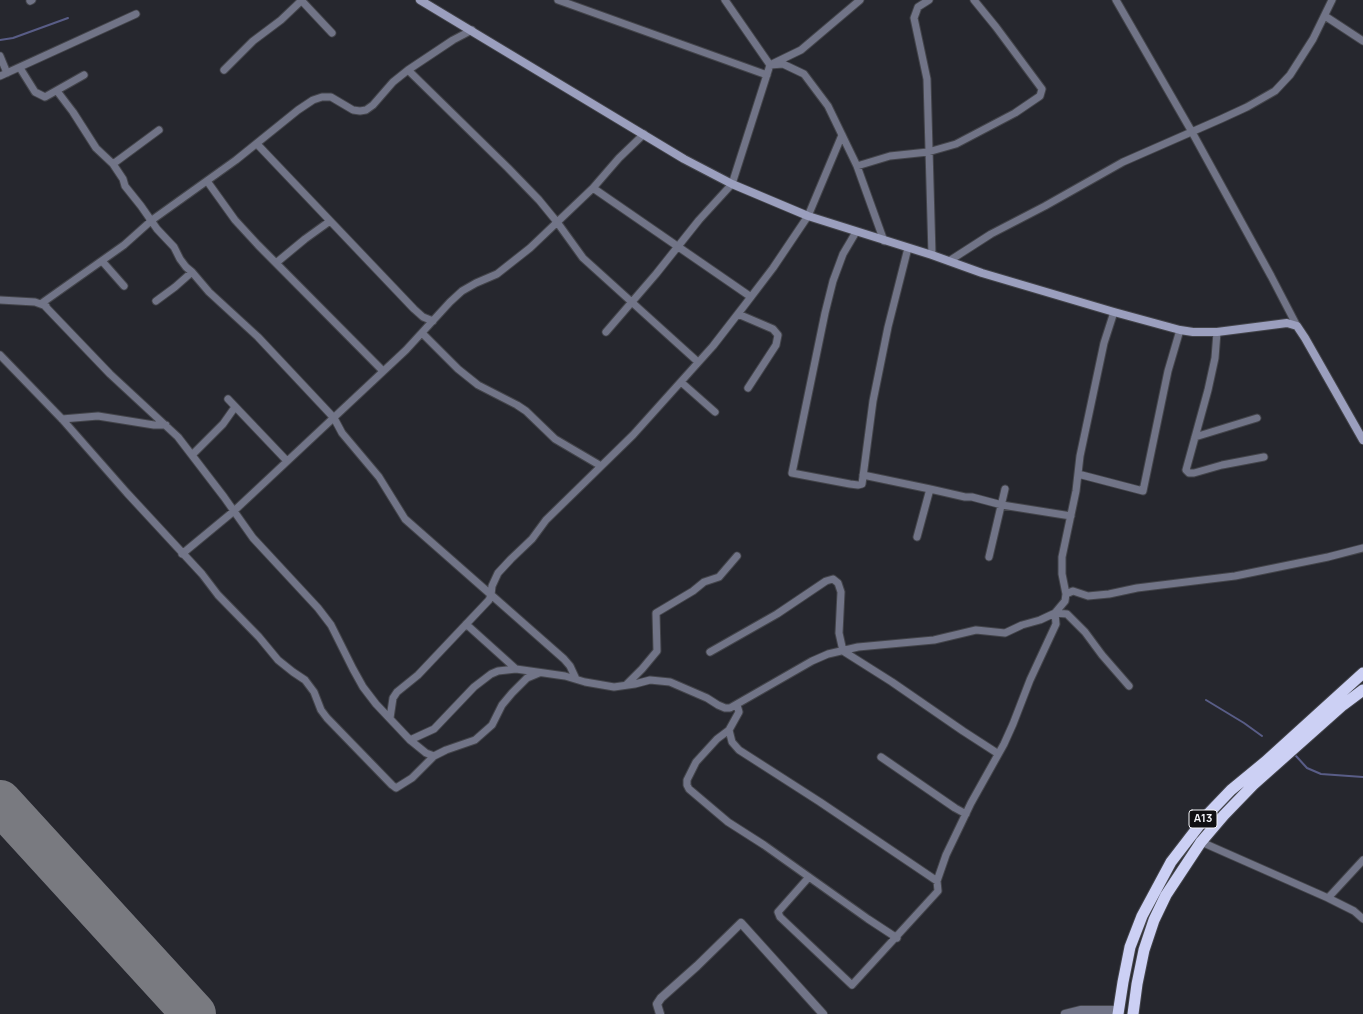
<!DOCTYPE html>
<style>
body{margin:0}
canvas{display:block;background:#26272e}
</style>
<canvas width="1363" height="1014"></canvas>
<script>
const c = document.querySelector('canvas').getContext('2d');
c.lineJoin = 'round';
function shape(rows) {
  const path = new Path2D();
  for (const r of rows) {
    path.moveTo(r[0], r[1]);
    for (let i = 2; i < r.length; i += 2) path.lineTo(r[i], r[i + 1]);
  }
  return path;
}
function stroke(path, color, width, dash) {
  c.strokeStyle = color;
  c.lineWidth = width;
  c.lineCap = dash ? 'butt' : 'round';
  c.setLineDash(dash || []);
  c.stroke(path);
}
function write(font, color, halo, rows, align = 'center') {
  c.font = font + ' Manrope,sans-serif';
  c.lineWidth = 3;
  c.setLineDash([]);
  c.textBaseline = 'middle';
  c.strokeStyle = halo;
  c.fillStyle = color;
  for (const [text, x, y, turn = 0] of rows) {
    c.save();
    c.translate(x, y);
    c.rotate((+turn || 0) * Math.PI / 180);
    c.textAlign = isNaN(turn) ? turn : align;
    if (halo) c.strokeText(text, 0, 0);
    c.fillText(text, 0, 0);
    c.restore();
  }
}
stroke(shape([
 [0,40,13,38,68,18],
 [1206,700,1244,723,1262,736],
 [1296,756,1307,768,1321,774,1363,777]
]), '#595d87', 2);
stroke(shape([
 [0,802,194,1014]
]), '#797a80', 44);
const minor = shape([
 [558,0,767,75],
 [860,0,801,50,770,65,783,64,804,74,828,106,857,166,884,241],
 [929,0,918,7,914,18,927,79,932,255],
 [1116,0,1192,132,1271,276,1297,326],
 [30,1,32,0],
 [302,1,332,33],
 [1325,16,1363,41],
 [0,56,7,73],
 [20,68,35,92,45,97,84,75],
 [224,70,253,41,281,20,302,0],
 [408,70,508,168,539,200,557,222,583,258,698,362],
 [0,76,136,14],
 [57,91,73,112,96,148,113,164,123,179,125,186,141,206,157,229,174,247,180,259,186,267,192,272,209,292,258,337,334,418,342,433,379,477,405,519,564,659,570,666,576,679],
 [257,144,414,309,423,317,433,321],
 [113,164,159,130],
 [857,166,890,156,928,152,956,144,1015,113,1040,96,1042,89,996,27,974,0],
 [207,181,235,220,258,245,383,371],
 [593,188,751,297],
 [856,232,843,254,833,281,825,313,792,473,850,484,858,485,862,484,873,401,888,327,908,248],
 [102,261,124,286],
 [949,261,991,234,1045,206,1123,162,1221,119,1247,107,1275,91,1290,75,1313,39,1332,0],
 [276,263,305,239,330,221],
 [0,300,35,302,46,306],
 [156,301,175,287,192,272],
 [738,314,773,329,778,335,776,345,748,388],
 [606,332,656,274,699,220,732,184,770,65,725,0],
 [1217,332,1215,358,1208,390,1186,470,1189,473,1194,473,1222,465,1264,457],
 [422,333,458,369,478,385,517,405,526,411,555,439,601,466],
 [0,355,62,419,127,493,202,574,218,595,259,637,278,660,293,672,305,680,314,692,321,710,327,718,392,785,396,788,412,778,434,756,446,750,475,740,492,725,502,705,512,693,527,678,539,673],
 [681,382,715,412],
 [228,399,287,461],
 [62,419,98,416,154,425,166,425],
 [1195,437,1257,418],
 [192,455,223,424,235,407],
 [1078,474,1143,491,1168,371,1180,330],
 [863,475,930,489,965,497,972,497,1002,505,1071,516],
 [917,537,930,489],
 [182,554,234,511,406,350,450,302,462,291,476,283,497,274,530,248,593,188,619,158,644,134],
 [989,557,1005,489],
 [1066,594,1073,591,1088,596,1109,594,1137,588,1235,576,1328,557,1363,548],
 [466,624,516,669],
 [710,652,777,614,826,581,833,579,838,583,841,592,839,633,843,651,892,682,963,731,997,753],
 [626,685,642,669,657,651,656,613,693,591,704,582,719,577,737,556],
 [737,705,739,712,729,730,732,742,739,750,820,802,937,881,946,855,971,803,1004,744,1013,724,1030,680,1056,624,1055,613,1065,601,1066,594,1062,574,1062,557,1076,491,1080,456,1104,343,1114,312],
 [390,718,393,698,397,692,418,675,489,600,491,595,492,586,498,573,511,559,532,539,546,520,633,435,713,346,744,306,773,268,808,216,842,135],
 [729,730,717,739,696,762,687,780,687,785,689,789,728,822,764,845,868,919,897,938],
 [410,740,434,729,474,687,491,674,498,671,516,669,565,676,585,682,614,687,635,684,650,680,670,682,707,698,718,705,725,708,730,708,812,661,828,654,858,647,934,640,976,630,1005,633,1022,625,1040,620,1055,613,1067,614,1085,632,1102,655,1129,686],
 [434,756,426,753,410,740,376,704,363,687,353,669,331,625,318,608,253,538,224,497,178,437,110,374,42,303,124,245,152,220,236,160,298,110,313,100,322,97,331,97,353,110,360,111,366,110,373,105,393,82,408,70,453,40,472,30],
 [881,757,955,808,966,814],
 [1199,841,1328,898,1354,911,1363,919],
 [809,877,778,912,780,917,852,985,938,891,937,881],
 [1328,898,1363,860]
]);
const tertiary = shape([
 [660,1014,657,1004,661,998,697,966,741,923,823,1014],
 [1065,1014,1081,1010,1119,1010]
]);
const secondary = shape([
 [420,0,684,159,732,184,808,216,932,255,982,273,1114,312,1180,330,1193,332,1217,332,1287,323,1297,326,1305,338,1363,440]
]);
const trunk = shape([
 [1118,1014,1123,982,1130,947,1142,916,1171,862,1208,814,1231,790,1265,762,1363,673],
 [1133,1014,1137,984,1144,950,1154,920,1166,895,1201,842,1224,815,1253,785,1343,705,1363,690]
]);
stroke(minor, '#43444a', 9);
stroke(tertiary, '#43444a', 10);
stroke(secondary, '#43444a', 10);
stroke(trunk, '#43444a', 13);
stroke(minor, '#717487', 7);
stroke(tertiary, '#717487', 8);
stroke(secondary, '#9b9fbe', 8);
stroke(trunk, '#ccd0f4', 11);
for (const [x, y, w] of [
 [1203,819,28]
]) {
  const box = new Path2D();
  box.roundRect(x - w / 2, y - 9, w, 18, 3);
  c.fillStyle = '#101013';
  c.fill(box);
  stroke(box, '#f3f4f9', 1);
}
write('bold 11px', '#f3f4f9', null, [
 ["A13",1203,819]
]);
</script>
